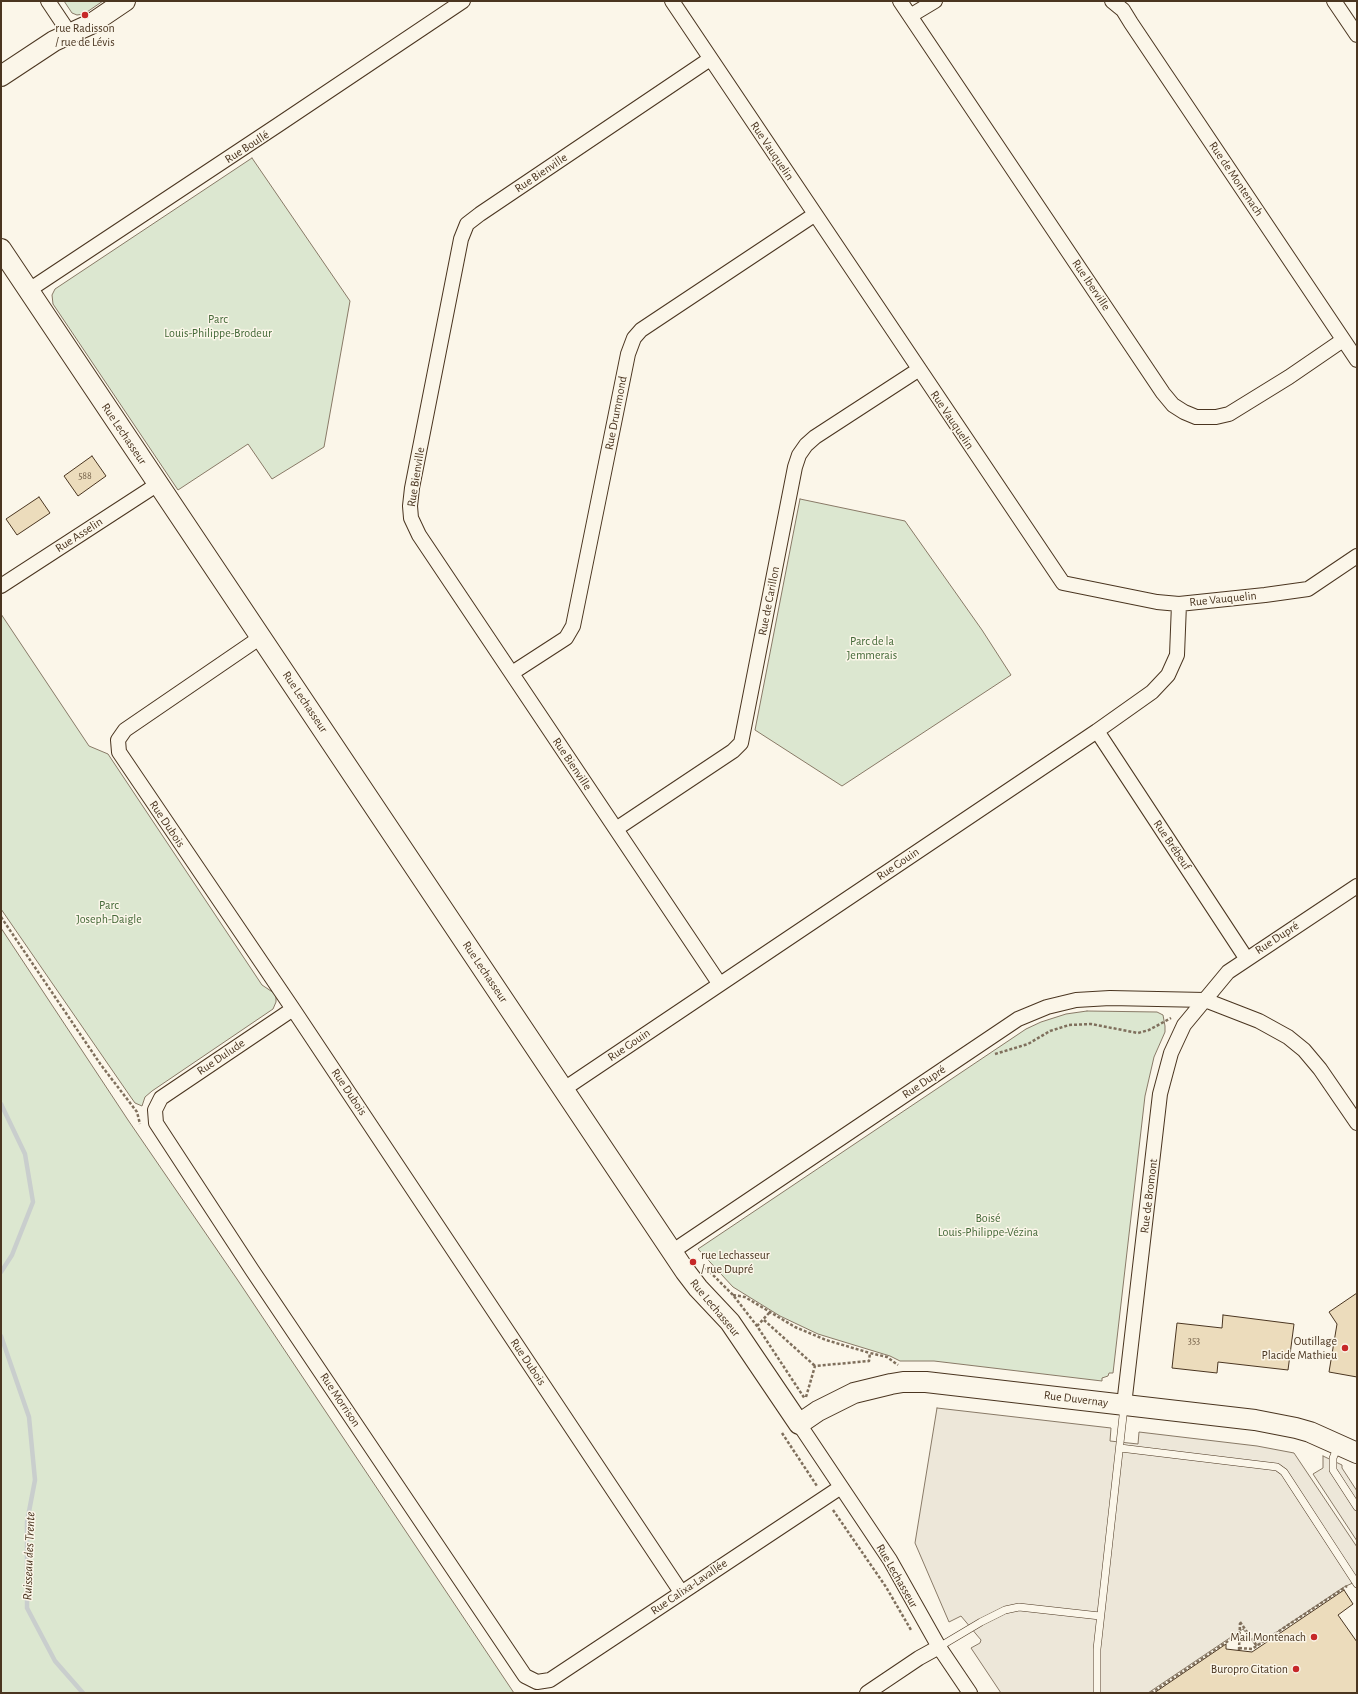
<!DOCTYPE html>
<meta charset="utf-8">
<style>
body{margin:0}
#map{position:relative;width:1358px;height:1694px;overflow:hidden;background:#fbf6e9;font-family:"Alegreya Sans",sans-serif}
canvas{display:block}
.frame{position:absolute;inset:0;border:2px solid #4a3520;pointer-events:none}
</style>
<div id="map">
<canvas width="1358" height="1694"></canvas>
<div class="frame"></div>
</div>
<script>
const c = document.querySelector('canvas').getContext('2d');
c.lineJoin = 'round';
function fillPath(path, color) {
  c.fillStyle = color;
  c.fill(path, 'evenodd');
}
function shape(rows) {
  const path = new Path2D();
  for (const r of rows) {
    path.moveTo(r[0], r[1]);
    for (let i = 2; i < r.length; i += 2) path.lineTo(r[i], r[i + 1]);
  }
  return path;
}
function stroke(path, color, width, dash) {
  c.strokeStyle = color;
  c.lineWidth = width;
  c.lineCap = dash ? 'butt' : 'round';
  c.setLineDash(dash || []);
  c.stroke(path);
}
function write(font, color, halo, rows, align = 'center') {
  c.font = font + ' "Alegreya Sans",sans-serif';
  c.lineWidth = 3;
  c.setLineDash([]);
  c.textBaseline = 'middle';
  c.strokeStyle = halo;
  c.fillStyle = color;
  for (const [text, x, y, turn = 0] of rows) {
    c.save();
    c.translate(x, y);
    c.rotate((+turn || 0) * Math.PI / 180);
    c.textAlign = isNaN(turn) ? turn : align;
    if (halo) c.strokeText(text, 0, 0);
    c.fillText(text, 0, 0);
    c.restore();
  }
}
const green = shape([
 [64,1,103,1,84,14,77,15,72,13,64,1],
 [252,158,350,301,324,447,272,479,248,444,178,490,53,304,52,295,55,289,252,158],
 [800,499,905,521,982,630,1011,675,842,786,755,730,800,499],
 [1,614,89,746,108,754,262,985,274,993,276,996,276,1002,273,1009,152,1091,145,1097,142,1106,135,1103,130,1096,1,909,1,614],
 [1,928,128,1120,237,1279,514,1693,1,1693,1,928],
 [1087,1011,1157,1012,1163,1015,1165,1026,1165,1032,1154,1057,1145,1096,1113,1373,1109,1373,1108,1376,1102,1378,1102,1381,934,1361,900,1361,890,1356,818,1334,780,1316,733,1287,698,1249,1026,1029,1041,1022,1066,1014,1087,1011]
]);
fillPath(green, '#dce7d0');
stroke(green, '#887966', 1);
const parking = shape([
 [937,1408,1111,1428,1110,1441,1138,1444,1139,1432,1257,1446,1294,1453,1357,1547,1357,1581,1344,1587,1256,1646,1243,1629,1148,1693,1001,1693,971,1648,980,1643,981,1640,961,1616,949,1622,915,1543,937,1408],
 [1323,1456,1342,1465,1342,1468,1357,1491,1357,1541,1313,1474,1323,1468,1323,1456]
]);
fillPath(parking, '#ede7d9');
stroke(parking, '#887966', 1);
stroke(shape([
 [1,1104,25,1154,33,1202,12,1255,1,1272],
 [1,1336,29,1417,35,1480,27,1522,27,1608,55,1661,83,1693]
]), '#c9cecd', 4.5);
const building = shape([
 [92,456,106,476,78,496,64,476,92,456],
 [39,497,50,513,17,535,6,519,39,497],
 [1357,1293,1357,1377,1329,1372,1337,1324,1329,1312,1357,1293],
 [1223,1315,1294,1324,1288,1370,1218,1362,1217,1373,1172,1368,1177,1323,1222,1328,1223,1315],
 [1344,1590,1353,1604,1338,1615,1357,1642,1357,1693,1154,1693,1226,1644,1226,1649,1252,1652,1344,1590]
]);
fillPath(building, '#ecdcbc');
stroke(building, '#4a3520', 1);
const lane = shape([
 [1338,1446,1333,1458,1333,1470,1357,1507],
 [1120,1448,1277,1467,1284,1472,1357,1584],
 [939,1647,981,1622,1005,1610,1019,1607,1100,1616],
 [1097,1693,1097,1649,1124,1407]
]);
const street = shape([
 [48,1,70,34],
 [672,1,1063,583,1157,602,1179,604,1265,595,1308,589,1357,556],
 [900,1,1163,393,1173,405,1184,412,1196,417,1216,417,1229,414,1289,377,1343,340],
 [1112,1,1123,10,1131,23,1357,360],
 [1334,1,1357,35],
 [910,16,935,1],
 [710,59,480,214,467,224,461,239,412,488,410,506,411,518,419,535,719,983],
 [29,290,278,125,463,1],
 [1,586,158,484],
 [261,637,125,730,118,740,119,752,293,1009,681,1592],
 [512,673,566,638,573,626,628,354,634,338,641,330,653,322,814,215],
 [1097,731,1246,958],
 [616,829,733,751,741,743,795,467,799,455,806,445,815,437,918,370],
 [293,1009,161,1098,155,1110,156,1123,252,1270,525,1676,537,1682,550,1680,841,1487],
 [564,1089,1097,731,1152,692,1168,675,1177,655,1179,604],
 [673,1251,1018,1019,1047,1007,1076,1000,1110,998,1205,1000,1259,1021,1288,1037,1304,1050,1320,1069,1357,1123],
 [1124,1405,1160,1094,1171,1053,1184,1025,1228,972,1357,886],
 [799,1424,890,1560,939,1647,970,1693],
 [867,1693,919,1658,939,1647]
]);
const secondary = shape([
 [1,76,54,41,91,24,125,1],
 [1,249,685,1271,698,1288,730,1322,799,1424,818,1411,854,1393,891,1384,903,1382,926,1382,1255,1420,1296,1428,1310,1432,1357,1453]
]);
stroke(lane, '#4a3520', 8);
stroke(street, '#4a3520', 16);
stroke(secondary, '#4a3520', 22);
stroke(shape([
 [1,917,101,1065,137,1112,140,1124],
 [995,1054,1028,1044,1050,1031,1069,1025,1091,1024,1138,1033,1149,1030,1171,1018],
 [706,1268,733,1295,757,1326,805,1399],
 [733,1295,745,1297,795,1327,826,1340,870,1353],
 [764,1320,815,1366],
 [757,1326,770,1312],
 [806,1397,815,1366,869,1361,870,1353,887,1357,898,1365],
 [782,1433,817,1486],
 [833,1510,886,1587,911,1630],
 [1240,1622,1257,1646],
 [1239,1648,1252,1649,1347,1586],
 [1239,1650,1240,1623],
 [1151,1693,1240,1633]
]), '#7f6f5c', 2.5, [3, 2]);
stroke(lane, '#fbf6e9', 7);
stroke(street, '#fbf6e9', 14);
stroke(secondary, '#fbf6e9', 20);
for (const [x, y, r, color] of [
 [85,15,4,"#c62828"],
 [693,1262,4,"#c62828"],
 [1345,1348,4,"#c62828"],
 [1314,1637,4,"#c62828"],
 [1296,1669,4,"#c62828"]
]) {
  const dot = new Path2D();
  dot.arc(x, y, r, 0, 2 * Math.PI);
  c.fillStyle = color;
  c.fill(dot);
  stroke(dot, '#fbf6e9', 1.5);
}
write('10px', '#725f47', null, [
 ["588",85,476],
 ["353",1194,1341]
]);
write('12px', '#4a3520', '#fbf6e9', [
 ["rue Radisson",85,28,"center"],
 ["/ rue de Lévis",85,42,"center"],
 ["rue Lechasseur",701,1255,"left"],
 ["/ rue Dupré",701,1269,"left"],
 ["Outillage",1337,1341],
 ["Placide Mathieu",1337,1355],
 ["Mail Montenach",1306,1637],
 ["Buropro Citation",1288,1669]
], 'right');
write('12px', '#4a3520', '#fbf6e9', [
 ["Rue Boullé",247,147,-33],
 ["Rue Vauquelin",772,151,56],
 ["Rue Bienville",541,173,-34],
 ["Rue de Montenach",1236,179,56],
 ["Rue Iberville",1091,285,56],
 ["Rue Drummond",616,413,-79],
 ["Rue Vauquelin",952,420,56],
 ["Rue Lechasseur",124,434,56],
 ["Rue Bienville",416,477,-81],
 ["Rue Asselin",79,535,-33],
 ["Rue Vauquelin",1223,599,-6],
 ["Rue de Carillon",769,601,-79],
 ["Rue Lechasseur",305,702,56],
 ["Rue Bienville",572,764,56],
 ["Rue Dubois",167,824,56],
 ["Rue Brébeuf",1172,845,56],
 ["Rue Gouin",898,864,-34],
 ["Rue Dupré",1277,938,-33],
 ["Rue Lechasseur",485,972,56],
 ["Rue Gouin",629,1045,-34],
 ["Rue Dulude",221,1057,-34],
 ["Rue Dupré",924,1082,-34],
 ["Rue Dubois",349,1092,56],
 ["Rue de Bromont",1149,1196,-83],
 ["Rue Lechasseur",715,1308,50],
 ["Rue Dubois",528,1362,56],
 ["Rue Duvernay",1076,1399,7],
 ["Rue Morrison",340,1400,56],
 ["Rue Lechasseur",897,1576,60],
 ["Rue Calixa-Lavallée",689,1587,-34]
]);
write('12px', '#436837', '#fbf6e9', [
 ["Parc",218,319],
 ["Louis-Philippe-Brodeur",218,333],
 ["Parc de la",872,641],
 ["Jemmerais",872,655],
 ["Parc",109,905],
 ["Joseph-Daigle",109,919],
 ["Boisé",988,1218],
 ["Louis-Philippe-Vézina",988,1232]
]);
write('italic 13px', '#4a3520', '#fbf6e9', [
 ["Ruisseau des Trente",29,1556,-88]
]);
</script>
